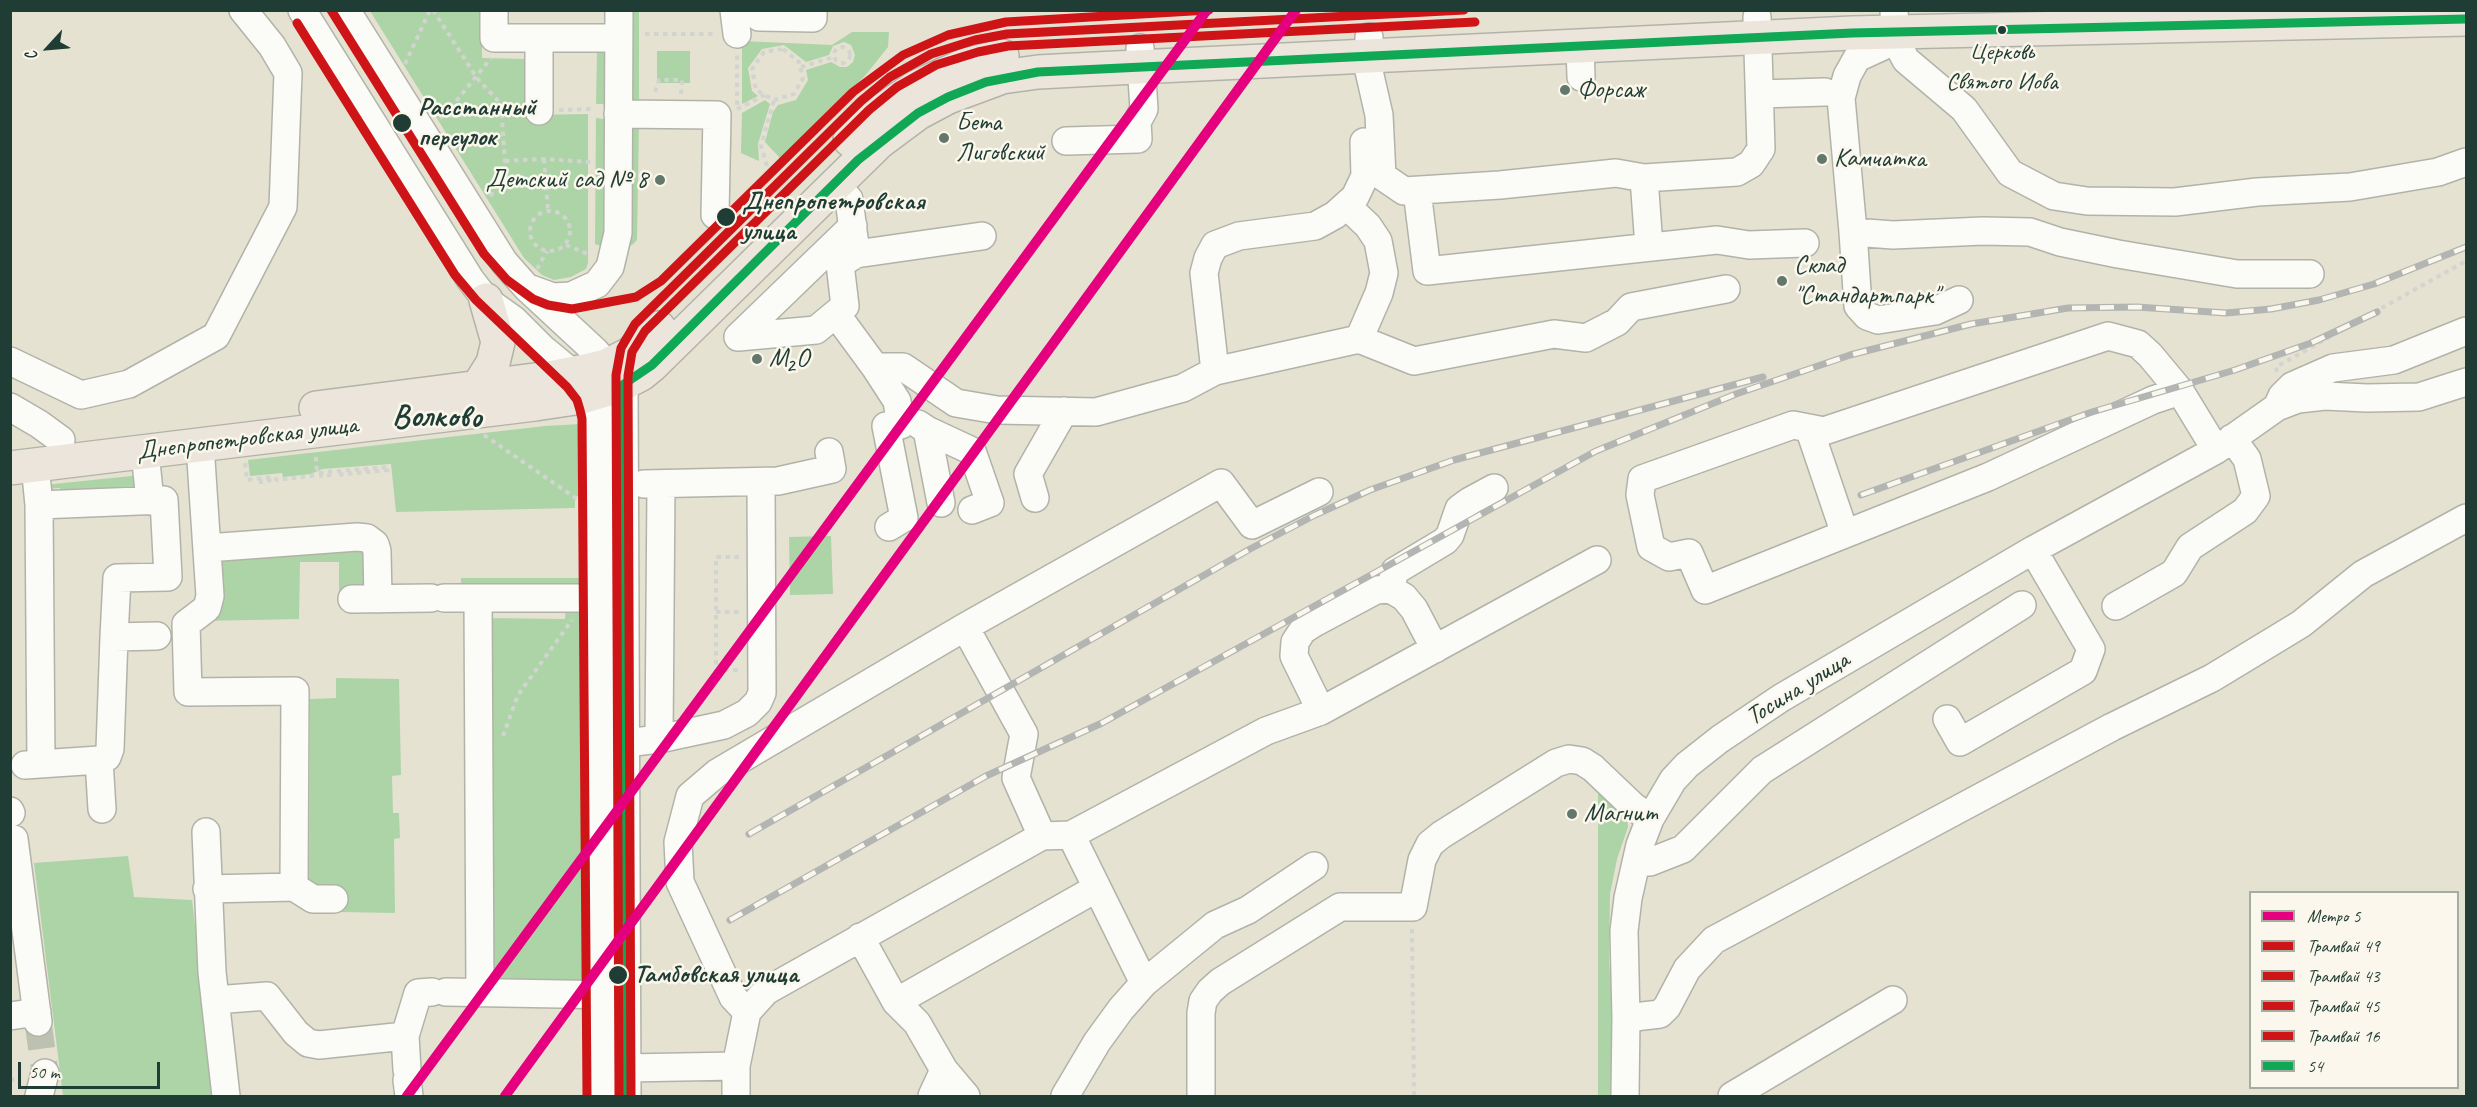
<!DOCTYPE html>
<meta charset="utf-8">
<style>
body{margin:0}
#map{position:relative;width:2477px;height:1107px;overflow:hidden;background:#e5e2d2;font-family:Caveat,sans-serif}
canvas{display:block}
.frame{position:absolute;inset:0;border:12px solid #1f3d34;pointer-events:none}
.legend{position:absolute;left:2249px;top:891px;width:210px;height:198px;box-sizing:border-box;background:#fbf7ec;border:2px solid #a3ada2;margin:0;padding:8px 10px;list-style:none;font-size:18px;color:#1f3d34}
.legend li{display:flex;align-items:center;gap:12px;height:30px}
.legend b{width:30px;border:2px solid #a3ada2}
.north{position:absolute;left:18px;top:18px;width:60px;height:60px;-webkit-text-stroke:4px #fbf7ec;paint-order:stroke;rotate:244deg;font-size:16px;font-weight:700;line-height:24px;text-align:center;color:#1f3d34}
.north::after{content:'';display:block;margin:auto;width:21px;height:27px;background:#1f3d34;clip-path:polygon(50% 0,100% 100%,50% 72%,0 100%)}
.scale{position:absolute;left:18px;top:1062px;width:142px;height:27px;box-sizing:border-box;border:3px solid #1f3d34;border-top:0;padding-left:8px;font-size:18px;line-height:21px;white-space:nowrap;color:#1f3d34;-webkit-text-stroke:4px #fbf7ec;paint-order:stroke}
</style>
<div id="map">
<canvas width="2477" height="1107"></canvas>
<div class="frame"></div>
<ul class="legend">
<li><b style="height:8px;background:#e5007d"></b>Метро 5</li>
<li><b style="height:8px;background:#ce1417"></b>Трамвай 49</li>
<li><b style="height:8px;background:#ce1417"></b>Трамвай 43</li>
<li><b style="height:8px;background:#ce1417"></b>Трамвай 45</li>
<li><b style="height:8px;background:#ce1417"></b>Трамвай 16</li>
<li><b style="height:8px;background:#10a855"></b>54</li>
</ul>
<div class="north">С</div>
<div class="scale">50 m</div>
</div>
<script>
const c = document.querySelector('canvas').getContext('2d');
c.lineJoin = 'round';
function fillPath(path, color) {
  c.fillStyle = color;
  c.fill(path, 'evenodd');
}
function shape(rows) {
  const path = new Path2D();
  for (const r of rows) {
    if (r.length === 3) {
      path.moveTo(r[0] + r[2], r[1]);
      path.arc(r[0], r[1], r[2], 0, 2 * Math.PI);
      continue;
    }
    path.moveTo(r[0], r[1]);
    for (let i = 2; i < r.length; i += 2) path.lineTo(r[i], r[i + 1]);
  }
  return path;
}
function stroke(path, color, width, dash) {
  c.strokeStyle = color;
  c.lineWidth = width;
  c.lineCap = dash ? 'butt' : 'round';
  c.setLineDash(dash || []);
  c.stroke(path);
}
function write(font, color, halo, rows, align = 'center') {
  c.font = font + ' Caveat,sans-serif';
  c.lineWidth = 5;
  c.setLineDash([]);
  c.textBaseline = 'middle';
  c.strokeStyle = halo;
  c.fillStyle = color;
  for (const [text, x, y, turn = 0] of rows) {
    c.save();
    c.translate(x, y);
    c.rotate((+turn || 0) * Math.PI / 180);
    c.textAlign = isNaN(turn) ? turn : align;
    if (halo) c.strokeText(text, 0, 0);
    c.fillText(text, 0, 0);
    c.restore();
  }
}
fillPath(shape([
 [370,11,482,11,482,58,528,59,530,115,588,114,588,263,586,269,571,277,554,280,542,275,524,258],
 [631,11,639,11,639,104,630,103],
 [852,32,889,32,888,47,864,77,780,158,765,142,773,112,778,105,796,100,808,80,806,70,831,62,840,67,847,67,853,62,855,55,851,45,844,42,833,46,829,55,806,62,784,45,762,49,748,68,752,91,758,96,742,104,742,41,832,45],
 [597,50,605,50,604,104,596,104],
 [657,51,690,51,690,83,657,83],
 [765,100,770,104,758,144,759,161,741,153,742,113],
 [596,118,604,119,604,247,595,244],
 [631,122,639,122,637,240,632,245,627,246],
 [581,424,587,427,587,496,575,496,575,508,396,512,391,464,322,469,311,474,283,477,282,473,250,476,248,460,545,426],
 [141,475,142,487,61,493,60,488,45,489,44,485],
 [831,536,833,594,790,595,789,537],
 [356,550,366,552,365,594,339,594,339,562,300,562,299,619,203,621,215,554],
 [461,578,586,578,586,591,468,592,461,583],
 [566,604,586,604,587,987,500,982,491,977,485,618,565,619],
 [336,678,399,679,401,775,392,776,393,813,399,813,400,838,394,839,395,913,340,912,340,891,309,890,310,699,336,698],
 [1598,786,1627,813,1628,827,1617,859,1610,894,1609,961,1614,1034,1613,1096,1598,1096],
 [128,856,134,897,192,900,216,1096,63,1096,34,863]
]), '#acd4a7');
stroke(shape([
 [38,1022,45,1073]
]), '#bdc1b2', 27, [27, 14]);
const minor = shape([
 [302,10,470,279,486,300,514,320,543,349,583,382],
 [346,10,504,262,527,288,595,351,624,384,627,1096],
 [494,10,494,38,618,38],
 [734,10,737,34],
 [759,10,759,17,813,18,813,10],
 [1894,10,1895,31,1898,45,1906,60,1964,109,2010,173,2054,196,2087,201,2175,202,2257,192,2350,187,2438,172,2466,162],
 [1895,31,1881,47,1857,58,1847,76,1841,98,1853,232,1893,235,1983,231,2030,232,2060,242,2118,254,2237,274,2310,274],
 [1369,37,1369,71,1379,115,1382,176,1404,191,1500,185,1616,173,1644,178,1737,172,1751,164,1761,149,1757,17],
 [1580,46,1581,77],
 [1760,94,1825,92],
 [539,111,539,38],
 [618,114,717,115,715,215],
 [1066,141,1138,139,1137,122,1144,109,1140,48],
 [1644,178,1649,247],
 [834,184,849,199,856,254,982,236],
 [1417,191,1427,271,1717,240,1749,245,1805,243],
 [1346,205,1368,226,1378,241,1384,273,1379,293,1359,339,1414,361,1554,334,1586,338,1617,322,1631,307,1726,289],
 [853,226,738,337,816,330,845,306,840,264,856,254],
 [1853,232,1858,306,1867,316,1878,320,1935,311,1959,300],
 [531,289,553,297,571,296,597,284,610,267,618,233,619,10],
 [836,314,875,367,903,367,956,403,997,410,1096,412,1183,388,1215,371,1359,339],
 [2466,331,2394,360,2333,368,2292,386,2282,396,2277,407,2298,399,2325,396,2367,398,2419,397,2466,382],
 [10,361,81,395,129,384,216,336,283,207,288,73,272,46,243,10],
 [875,367,897,401,901,425,886,426,904,518,889,527],
 [1215,371,1204,273,1208,258,1215,245,1239,236,1315,226,1335,215,1355,197,1365,176,1364,142],
 [10,407,39,424,61,440],
 [918,424,927,430,941,503],
 [1809,428,1845,534,1988,477,2153,400,2180,391],
 [927,430,972,451,990,503,972,510],
 [200,445,210,596,207,608,186,624,188,692,295,691,294,887,207,889],
 [145,452,150,501],
 [35,465,39,505,41,764],
 [644,484,778,481,832,469,829,452],
 [1035,498,1028,474,1064,411],
 [39,505,164,500,168,577,117,578,114,637,157,636],
 [1845,534,1705,590,1689,553,1669,557,1651,547,1640,495,1642,479,1793,425,1824,431,2108,336,2138,344,2150,355,2180,391,2216,450],
 [207,548,357,537,367,538,375,544,377,551,378,599],
 [1390,589,1395,571,1445,541,1450,535,1459,509,1470,501,1494,488],
 [444,598,618,598],
 [478,598,480,993],
 [352,599,431,598],
 [2116,606,2174,573,2190,547,2245,511,2256,496,2247,459,2232,438],
 [965,627,1024,734,1016,778,1042,836],
 [1321,711,1294,656,1295,642,1303,630,1314,623,1376,590,1390,589,1404,597,1414,609,1435,649],
 [1947,719,1960,742,2083,671,2091,649,2033,550],
 [659,739,661,484],
 [626,743,659,739,724,725,747,713,758,702,762,693,761,483],
 [99,760,102,809],
 [25,765,99,760,107,757,110,749,114,637],
 [10,811,11,813],
 [206,832,212,972,226,1096],
 [1071,835,1144,983],
 [14,839,38,1022],
 [1637,861,1650,862,1683,849,1762,770,2022,605],
 [294,887,313,899,334,899],
 [860,937,896,1002,917,1023,944,1070,932,1096],
 [446,992,618,995],
 [215,1000,267,996,296,1033,308,1043,319,1045,405,1036],
 [896,1002,1097,888],
 [747,1012,733,997,680,882,678,842,690,796,717,773,965,627,1221,483,1252,525,1319,492],
 [10,1016,37,1012],
 [1626,1018,1660,1014,1667,1007,1687,969,1714,940,2112,727,2212,678,2301,624,2363,574,2466,518],
 [626,1068,736,1066,747,1012,766,991,1042,836,1071,835,1266,731,1321,711,1597,560],
 [407,1070,405,1036,418,993,432,992],
 [944,1070,966,1096],
 [407,1080,409,1096],
 [39,1096,45,1073],
 [601,1096,599,393,605,373],
 [736,1096,736,1066],
 [1065,1096,1097,1042,1121,1009,1144,983,1215,925,1248,910,1314,866],
 [1201,1096,1201,1013,1203,1001,1210,991,1220,982,1340,907,1413,907,1422,860,1430,844,1441,835,1556,763,1569,759,1582,761,1593,768,1633,806,1650,819],
 [1625,1096,1626,1018,1624,931,1628,898,1640,845,1650,819,1673,780,1687,765,1720,739,1781,698,2033,550,2216,450,2277,407],
 [1732,1096,1893,1000]
]);
const major = shape([
 [850,140,883,110,916,87,965,65,1002,56],
 [478,387,493,363,498,342,486,300],
 [316,408,550,378,585,371,606,366,630,354,659,328],
 [10,468,535,404,582,397,616,387,641,374,652,365,879,142,918,113,948,97,1002,77,1038,72,1095,69,1852,33,2466,19]
]);
stroke(minor, '#b2b3a8', 30);
stroke(major, '#b2b3a8', 36);
stroke(shape([
 [433,10,477,78,501,104,505,161,490,198],
 [645,34,715,34],
 [842,55,8],
 [783,49,799,62,803,78,794,94,774,100,756,90,752,69,764,52,783,49],
 [405,64,430,10],
 [801,67,834,57],
 [655,92,659,80,682,80,681,94],
 [737,105,737,55],
 [737,109,765,95],
 [559,110,591,109],
 [445,115,491,58],
 [440,118,444,116,518,111],
 [544,159,548,211],
 [505,161,544,159,591,162],
 [767,166,761,146,774,100],
 [550,231,20],
 [566,245,590,255],
 [537,269,547,251],
 [2277,372,2276,367,2466,261],
 [484,435,577,499],
 [316,457,317,473,388,467,388,470,336,475],
 [245,463,247,480,272,477,277,480,311,476,317,473],
 [321,473,321,476,336,475],
 [261,484,261,481,276,480],
 [739,557,716,557,716,670,740,670],
 [716,612,739,612],
 [503,736,518,695,572,620],
 [1412,929,1414,1096],
 [10,1080,16,1079,21,1083]
]), '#d2d4cf', 4, [4.5, 4.5]);
stroke(minor, '#fbfbf8', 27);
stroke(major, '#ece5dc', 33);
const rail = shape([
 [1861,495,2092,412,2235,370,2311,343,2377,312],
 [749,834,1250,549,1315,515,1370,490,1454,460,1763,377],
 [730,920,986,776,1102,723,1596,451,1736,394,1850,355,1971,324,2014,317,2068,308,2137,307,2226,313,2271,309,2319,300,2374,284,2466,247]
]);
stroke(rail, '#b2b5b2', 7);
stroke(rail, '#fbf7ec', 4.5, [14]);
stroke(shape([
 [627,1096,624,384,652,365,858,160,918,113,948,97,986,82,1038,72,1852,33,2466,19]
]), '#10a855', 9);
stroke(shape([
 [619,1096,616,375,621,348,635,324,861,101,890,77,931,54,975,40,1007,34,1464,10]
]), '#ce1417', 9);
stroke(shape([
 [631,1096,628,376,632,352,645,331,869,110,897,87,936,65,978,52,1008,46,1475,22]
]), '#ce1417', 9);
stroke(shape([
 [331,10,484,254,507,280,533,299,548,305,572,309,636,297,661,281,853,92,903,55,948,35,1006,22,1209,10]
]), '#ce1417', 9);
stroke(shape([
 [297,23,455,275,476,300,567,387,577,400,580,410,582,419,587,1096]
]), '#ce1417', 9);
stroke(shape([
 [407,1096,1207,10],
 [505,1096,1296,10]
]), '#e5007d', 10);
for (const [x, y, r, color] of [
 [2002,30,5,"#1f3d34"],
 [1565,90,6,"#64776b"],
 [402,123,10,"#1f3d34"],
 [944,138,6,"#64776b"],
 [1822,159,6,"#64776b"],
 [660,180,6,"#64776b"],
 [726,217,10,"#1f3d34"],
 [1782,281,6,"#64776b"],
 [757,359,6,"#64776b"],
 [1572,814,6,"#64776b"],
 [618,975,10,"#1f3d34"]
]) {
  const dot = new Path2D();
  dot.arc(x, y, r, 0, 2 * Math.PI);
  c.fillStyle = color;
  c.fill(dot);
  stroke(dot, '#fbf7ec', 2);
}
write('24px', '#1f3d34', '#fbf7ec', [
 ["Церковь",2002,53],
 ["Святого Иова",2002,83]
]);
write('26px', '#1f3d34', '#fbf7ec', [
 ["Форсаж",1577,90],
 ["Бета",956,123],
 ["Лиговский",956,153],
 ["Камчатка",1834,159],
 ["Детский сад № 8",648,180,"right"],
 ["Склад",1794,266],
 ["\"Стандартпарк\"",1794,296],
 ["М₂O",769,359],
 ["Магнит",1584,814]
], 'left');
write('bold 26px', '#1f3d34', '#fbf7ec', [
 ["Расстанный",418,108],
 ["переулок",418,138],
 ["Днепропетровская",742,202],
 ["улица",742,232],
 ["Тамбовская улица",634,975]
], 'left');
write('26px', '#1f3d34', '#fbf7ec', [
 ["Днепропетровская улица",247,439,-7],
 ["Тосина улица",1798,689,-32]
]);
write('bold 32px', '#1f3d34', '#fbf7ec', [
 ["Волково",437,418]
]);
</script>
